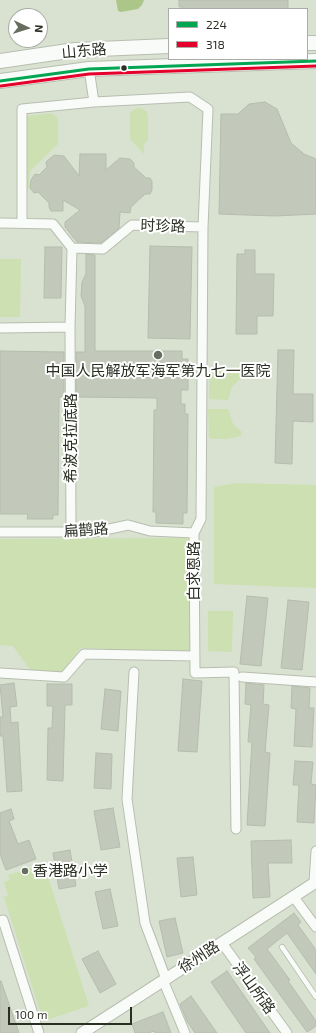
<!DOCTYPE html>
<meta charset="utf-8">
<style>
body{margin:0}
#map{position:relative;width:316px;height:1033px;overflow:hidden;background:#d9e2d0;font-family:"Exo 2",sans-serif}
canvas{display:block}
.legend{position:absolute;left:168px;top:8px;width:140px;height:52px;box-sizing:border-box;background:#fff;border:1px solid #aaaca7;margin:0;padding:5px 7px;list-style:none;font-size:12px;color:#2a2f23}
.legend li{display:flex;align-items:center;gap:8px;height:20px}
.legend b{width:20px;border:1px solid #aaaca7}
.north{position:absolute;left:8px;top:8px;width:40px;height:40px;box-sizing:border-box;background:#fff;border:1px solid #aaaca7;border-radius:50%;rotate:94deg;font-size:11px;font-weight:700;line-height:16px;text-align:center;color:#2a2f23}
.north::after{content:'';display:block;margin:auto;width:14px;height:18px;background:#676e60;clip-path:polygon(50% 0,100% 100%,50% 72%,0 100%)}
.scale{position:absolute;left:8px;top:1007px;width:124px;height:18px;box-sizing:border-box;border:2px solid #2a2f23;border-top:0;padding-left:5px;font-size:12px;line-height:14px;white-space:nowrap;color:#2a2f23;-webkit-text-stroke:3px #fff;paint-order:stroke}
</style>
<div id="map">
<canvas width="316" height="1033"></canvas>
<ul class="legend">
<li><b style="height:5px;background:#00a651"></b>224</li>
<li><b style="height:5px;background:#e4002b"></b>318</li>
</ul>
<div class="north">N</div>
<div class="scale">100 m</div>
</div>
<script>
const c = document.querySelector('canvas').getContext('2d');
c.lineJoin = 'round';
function fillPath(path, color) {
  c.fillStyle = color;
  c.fill(path, 'evenodd');
}
function shape(rows) {
  const path = new Path2D();
  for (const r of rows) {
    path.moveTo(r[0], r[1]);
    for (let i = 2; i < r.length; i += 2) path.lineTo(r[i], r[i + 1]);
  }
  return path;
}
function stroke(path, color, width, dash) {
  c.strokeStyle = color;
  c.lineWidth = width;
  c.lineCap = dash ? 'butt' : 'round';
  c.setLineDash(dash || []);
  c.stroke(path);
}
function write(font, color, halo, rows, align = 'center') {
  c.font = font + ' "Exo 2","Noto Sans SC",sans-serif';
  c.lineWidth = 4;
  c.setLineDash([]);
  c.textBaseline = 'middle';
  c.strokeStyle = halo;
  c.fillStyle = color;
  for (const [text, x, y, turn = 0] of rows) {
    c.save();
    c.translate(x, y);
    c.rotate((+turn || 0) * Math.PI / 180);
    c.textAlign = isNaN(turn) ? turn : align;
    if (halo) c.strokeText(text, 0, 0);
    c.fillText(text, 0, 0);
    c.restore();
  }
}
fillPath(shape([
 [137,108,142,108,147,112,148,116,148,140,144,144,144,154,130,139,130,114,132,111],
 [51,113,57,117,58,120,58,144,30,171,29,189,24,188,26,119,28,116],
 [0,259,21,259,20,317,0,317],
 [217,368,225,368,236,370,242,377,232,387,228,400,209,399,209,375,212,370],
 [208,409,228,409,233,424,241,431,242,434,240,436,228,439,211,439,209,436],
 [236,483,316,485,316,588,214,584,214,487],
 [189,538,191,652,81,648,61,673,30,670,13,646,0,645,0,539],
 [208,611,233,611,232,652,208,651],
 [44,864,89,1006,43,1021,4,897,8,896,4,882,10,880,8,875]
]), '#cce0b2');
fillPath(shape([
 [116,0,144,0,142,5,138,9,121,12,118,11]
]), '#acc588');
const building = shape([
 [179,0,288,0,288,9,183,9,183,7,179,7,179,0],
 [265,102,277,109,291,143,304,154,316,159,316,214,275,216,219,214,221,114,238,114,249,104,265,102],
 [80,154,106,154,106,170,120,158,130,159,134,163,134,167,146,178,150,178,152,181,152,190,150,194,145,194,131,207,130,213,120,212,119,228,101,243,77,242,65,227,65,222,80,210,63,200,63,211,51,211,49,207,49,203,38,192,34,193,30,188,31,180,35,174,39,175,47,167,46,162,54,155,64,156,79,176,80,154],
 [150,246,192,247,190,339,148,338,150,246],
 [45,247,62,247,61,298,44,298,45,247],
 [245,250,255,250,255,274,274,274,273,316,257,316,257,334,236,334,237,254,245,254,245,250],
 [86,254,95,255,95,351,182,351,182,359,188,359,188,390,181,390,181,404,185,404,185,414,188,414,187,513,183,513,183,524,156,523,156,512,153,512,154,410,157,410,157,398,76,397,76,352,85,352,85,306,81,296,82,282,86,274,86,254],
 [278,350,294,350,293,394,313,394,313,422,293,421,292,464,275,463,278,350],
 [0,351,64,352,64,397,59,397,58,515,53,515,53,519,27,519,28,514,0,514,0,351],
 [247,596,268,598,261,666,240,664,247,596],
 [288,600,309,602,302,670,281,668,288,600],
 [183,679,202,681,197,752,178,751,183,679],
 [14,683,17,706,10,707,11,723,18,722,22,791,7,792,3,736,0,736,0,717,3,717,0,685,14,683],
 [246,683,264,685,263,704,269,705,265,752,270,753,265,826,247,825,252,742,248,742,251,705,245,704,246,683],
 [47,684,72,684,72,705,65,705,63,781,47,780,48,728,52,728,53,706,47,706,47,684],
 [292,686,310,688,309,708,314,708,312,747,294,746,296,709,291,708,292,686],
 [105,689,121,691,118,731,101,729,105,689],
 [96,753,112,754,111,789,94,788,96,753],
 [295,761,313,762,311,784,316,785,314,823,297,822,299,785,293,785,295,761],
 [113,808,120,847,101,850,94,811,113,808],
 [11,809,14,819,9,821,18,844,29,840,36,859,6,870,0,854,0,813,11,809],
 [291,840,292,863,268,863,270,897,253,898,251,841,291,840],
 [70,850,76,886,59,889,53,853,70,850],
 [193,857,197,895,181,897,177,858,193,857],
 [110,889,118,926,103,929,95,892,110,889],
 [294,913,301,922,298,925,316,950,316,974,287,933,267,949,290,980,288,981,316,1021,316,1026,307,1032,254,959,256,957,248,948,294,913],
 [175,918,183,953,167,957,159,921,175,918],
 [98,951,116,984,100,993,82,959,98,951],
 [227,971,270,1033,246,1033,211,982,227,971],
 [0,981,1,981,19,1033,0,1033,0,981],
 [191,996,217,1033,195,1033,187,1021,180,1004,191,996],
 [163,1012,171,1033,155,1033,154,1031,148,1033,135,1033,132,1024,163,1012]
]);
fillPath(building, '#c2c9bb');
stroke(building, '#b5bcae', 1);
const service = shape([
 [282,947,316,997]
]);
const minor = shape([
 [89,69,94,102],
 [0,223,53,224,72,248,103,249,132,225,203,227],
 [22,223,22,109,94,102,190,97,208,109,203,227,201,519,194,533,195,673,234,672,236,829],
 [0,328,70,327],
 [0,532,95,532,128,525,150,531,194,533],
 [71,532,70,327,72,248],
 [134,672,127,799,145,923,166,979],
 [0,673,64,677,84,654,195,656],
 [242,677,316,682],
 [314,883,316,851],
 [293,896,316,927],
 [0,921,3,920,39,1033],
 [222,943,287,1033],
 [163,980,185,1033]
]);
const tertiary = shape([
 [82,1033,316,882]
]);
const primary = shape([
 [307,43,316,43],
 [0,61,75,50,169,46],
 [0,81,89,69,316,61]
]);
stroke(service, '#b7beb0', 6);
stroke(minor, '#b7beb0', 11);
stroke(tertiary, '#b7beb0', 13);
stroke(primary, '#b7beb0', 16);
stroke(service, '#f9fbf8', 4.5);
stroke(minor, '#f9fbf8', 9);
stroke(tertiary, '#f9fbf8', 11);
stroke(primary, '#f9fbf8', 14);
stroke(shape([
 [0,81,89,69,316,61]
]), '#00a651', 3);
stroke(shape([
 [1,86,89,74,316,66]
]), '#e4002b', 3);
for (const [x, y, r, color] of [
 [124,68,3.5,"#2a2f23"],
 [158,355,5,"#676e60"],
 [25,871,4,"#676e60"]
]) {
  const dot = new Path2D();
  dot.arc(x, y, r, 0, 2 * Math.PI);
  c.fillStyle = color;
  c.fill(dot);
  stroke(dot, '#fff', 1.5);
}
write('15px', '#2a2f23', '#fff', [
 ["山东路",84,51,-5],
 ["时珍路",163,226,2],
 ["希波克拉底路",71,438,-90],
 ["扁鹊路",86,530,-4],
 ["白求恩路",194,571,-90],
 ["徐州路",199,957,-33],
 ["浮山所路",254,988,54]
]);
write('15px', '#2a2f23', '#fff', [
 ["中国人民解放军海军第九七一医院",158,371],
 ["香港路小学",33,871,"left"]
]);
</script>
